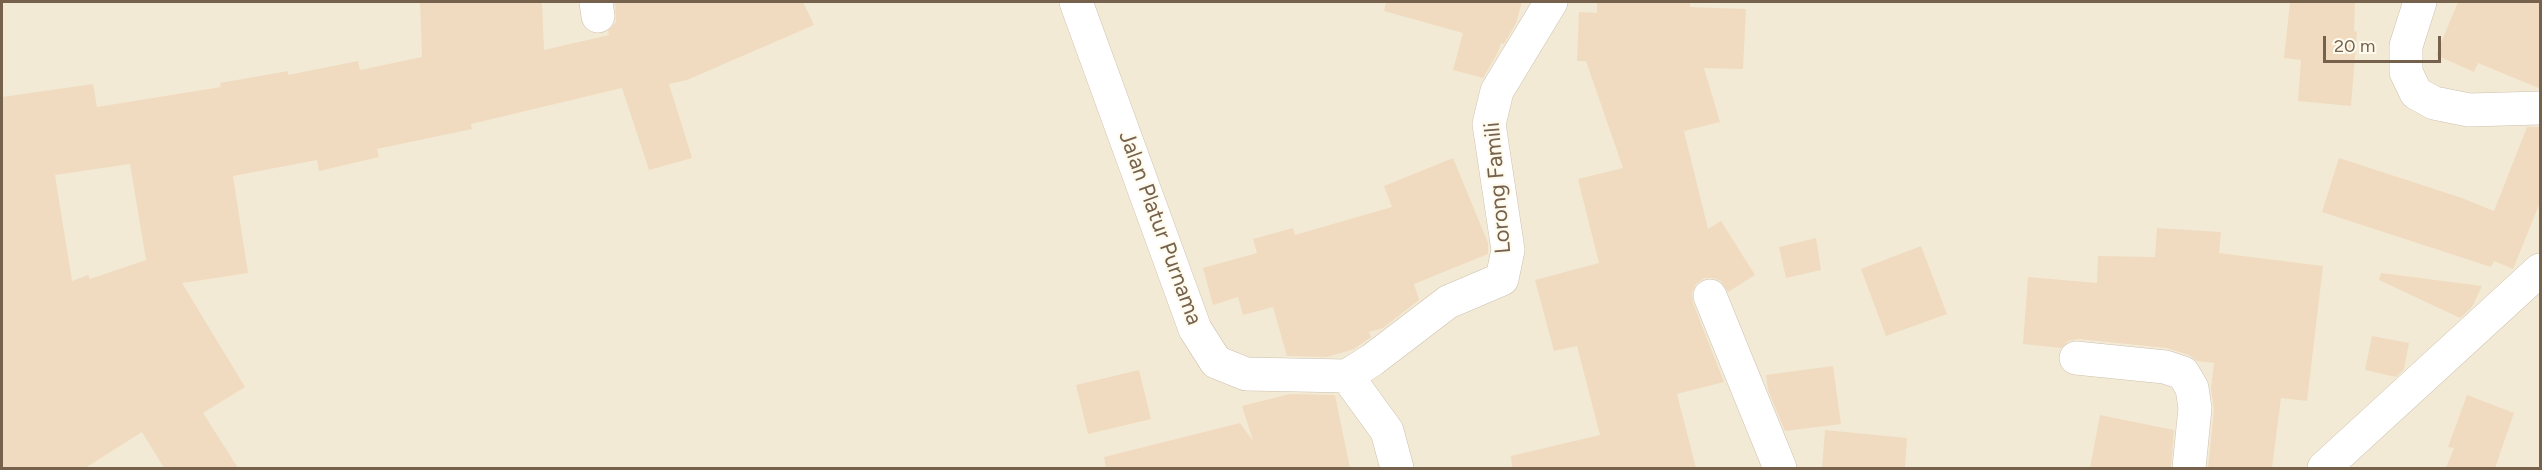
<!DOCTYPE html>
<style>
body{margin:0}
#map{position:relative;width:2542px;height:470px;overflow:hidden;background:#fcf7e7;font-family:Figtree,sans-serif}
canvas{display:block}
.frame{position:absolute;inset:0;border:3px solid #75614c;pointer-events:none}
.scale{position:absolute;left:2323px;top:36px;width:118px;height:27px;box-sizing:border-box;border:3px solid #75614c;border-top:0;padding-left:8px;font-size:18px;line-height:21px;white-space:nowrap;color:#75614c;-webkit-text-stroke:4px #fefbee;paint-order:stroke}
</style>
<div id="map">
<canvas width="2542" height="470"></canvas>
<div class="frame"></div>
<div class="scale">20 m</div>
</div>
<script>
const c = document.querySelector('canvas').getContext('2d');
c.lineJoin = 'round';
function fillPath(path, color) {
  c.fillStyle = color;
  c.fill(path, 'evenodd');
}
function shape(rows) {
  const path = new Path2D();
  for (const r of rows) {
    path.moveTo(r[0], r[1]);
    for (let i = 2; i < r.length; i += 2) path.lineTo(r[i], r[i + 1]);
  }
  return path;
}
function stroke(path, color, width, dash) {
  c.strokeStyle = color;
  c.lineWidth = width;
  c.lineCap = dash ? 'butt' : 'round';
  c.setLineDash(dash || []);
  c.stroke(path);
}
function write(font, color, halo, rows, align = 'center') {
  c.font = font + ' Figtree,sans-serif';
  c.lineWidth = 4.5;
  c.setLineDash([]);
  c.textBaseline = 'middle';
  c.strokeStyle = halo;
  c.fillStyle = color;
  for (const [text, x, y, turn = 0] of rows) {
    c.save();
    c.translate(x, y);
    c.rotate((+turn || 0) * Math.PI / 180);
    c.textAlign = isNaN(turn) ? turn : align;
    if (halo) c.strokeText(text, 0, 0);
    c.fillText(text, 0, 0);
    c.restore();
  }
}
fillPath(shape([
 [2,2,2540,2,2540,468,2,468]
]), '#f3ead6');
fillPath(shape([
 [420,2,542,2,544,50,609,35,608,31,616,22,615,2,803,2,814,25,687,80,669,84,692,158,649,170,622,88,471,124,472,129,377,149,379,157,319,171,317,160,233,176,248,273,182,283,245,387,203,413,238,468,164,468,142,432,85,468,2,468,2,97,93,84,97,107,221,87,220,83,288,71,288,75,358,61,360,70,422,57],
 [130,164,146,260,90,279,88,275,72,281,55,175],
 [1386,2,1522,2,1516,23,1504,44,1501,43,1498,52,1483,78,1453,70,1463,33,1384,11],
 [1597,2,1690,2,1690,7,1746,9,1743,69,1704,68,1720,122,1684,131,1708,229,1721,221,1755,275,1728,292,1721,281,1713,278,1704,278,1696,284,1692,293,1693,303,1724,382,1677,394,1696,468,1512,468,1511,456,1600,435,1577,346,1554,351,1535,280,1599,263,1578,179,1623,168,1586,61,1577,61,1579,12,1597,13],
 [2290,2,2355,2,2354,31,2357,32,2351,106,2298,101,2301,60,2284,58],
 [2458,2,2541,2,2541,89,2478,63,2474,72,2436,55],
 [2527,127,2541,127,2541,200,2513,269,2494,261,2491,267,2322,212,2339,158,2462,198,2494,211],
 [1453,158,1488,243,1488,254,1414,284,1419,300,1383,328,1369,332,1371,337,1354,349,1327,357,1287,356,1273,307,1243,315,1238,297,1213,305,1203,268,1257,253,1253,239,1293,228,1295,235,1392,207,1384,186],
 [2157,228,2221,232,2219,253,2323,266,2307,401,2281,398,2272,468,2208,468,2214,410,2211,388,2214,363,2197,361,2189,355,2167,348,2078,339,2068,341,2061,348,2023,344,2028,277,2097,283,2098,256,2155,257],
 [1816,238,1821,270,1786,278,1779,247],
 [1921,246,1947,314,1886,336,1861,269],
 [2381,273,2482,286,2472,307,2460,318,2379,280],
 [2372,336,2409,343,2404,369,2396,377,2365,370],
 [1833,366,1841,424,1785,431,1768,390,1766,375],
 [1139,370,1151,419,1088,434,1076,385],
 [1290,394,1335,395,1350,468,1106,468,1104,457,1240,423,1253,441,1242,406],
 [2467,395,2514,413,2495,468,2446,468,2454,448,2448,447],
 [2100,415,2174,430,2171,468,2090,468],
 [1825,430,1907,438,1905,468,1822,468]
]), '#f0dbc0');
const street = shape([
 [596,2,598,16],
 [1076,2,1195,329,1216,362,1246,374,1347,376,1387,431,1397,468],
 [2420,2,2406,46,2406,72,2416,93,2434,103,2469,110,2540,108],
 [1710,296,1780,468],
 [2076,358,2165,367,2183,373,2192,388,2195,408,2189,468],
 [1347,376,1372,360,1448,302,1502,279,1508,250,1489,124,1497,91,1551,2],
 [2324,468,2540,270]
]);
stroke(street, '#cec0ae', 34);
stroke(street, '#fff', 33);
write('22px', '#75614c', '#fefbee', [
 ["Lorong Famili",1498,188,-95],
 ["Jalan Platur Purnama",1160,228,70]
]);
</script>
